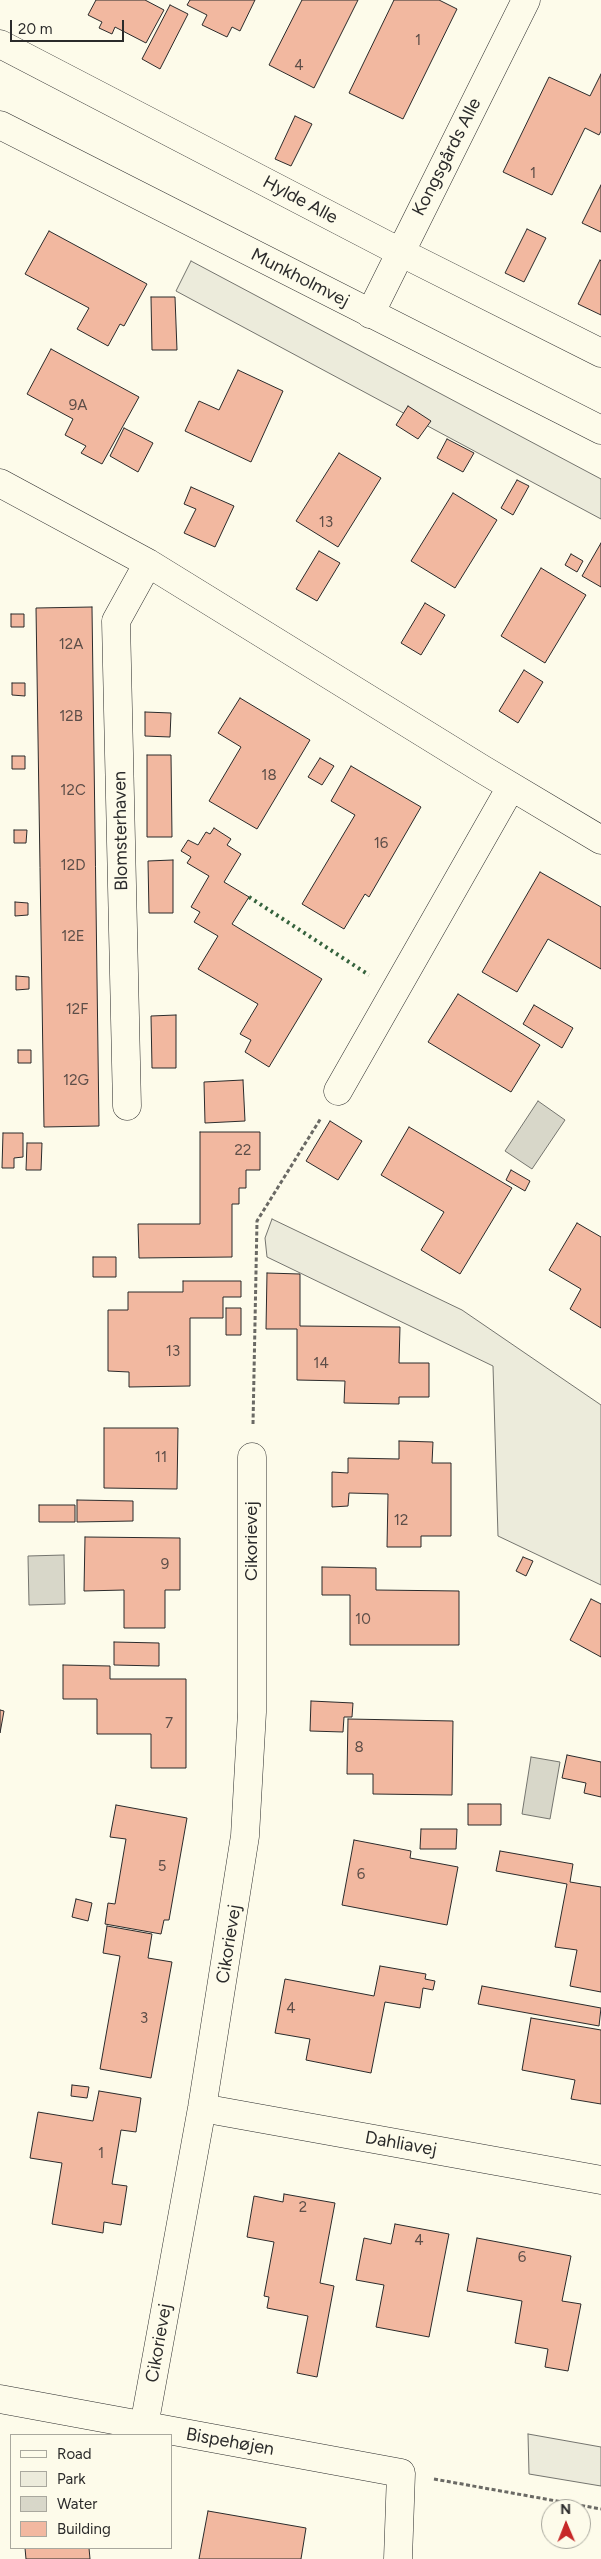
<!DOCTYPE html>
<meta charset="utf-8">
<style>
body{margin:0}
#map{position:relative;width:601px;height:2559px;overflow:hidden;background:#fdfbea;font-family:Figtree,sans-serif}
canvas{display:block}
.legend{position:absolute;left:10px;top:2434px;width:162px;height:115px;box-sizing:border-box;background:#fdfbea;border:1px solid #a9a89e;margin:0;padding:6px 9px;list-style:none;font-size:15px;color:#2b2b2b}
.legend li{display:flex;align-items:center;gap:10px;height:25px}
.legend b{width:25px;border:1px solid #a9a89e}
.north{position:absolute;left:541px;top:2499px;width:50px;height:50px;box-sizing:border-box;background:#fdfbea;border:1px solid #a9a89e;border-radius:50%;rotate:359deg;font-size:14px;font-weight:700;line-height:20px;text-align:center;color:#2b2b2b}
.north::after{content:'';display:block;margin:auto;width:18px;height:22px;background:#c62828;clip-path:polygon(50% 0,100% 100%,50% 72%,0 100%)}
.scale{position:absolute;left:10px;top:20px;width:114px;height:22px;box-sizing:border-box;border:2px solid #2b2b2b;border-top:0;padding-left:6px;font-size:15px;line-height:18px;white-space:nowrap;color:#2b2b2b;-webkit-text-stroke:4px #fdfbea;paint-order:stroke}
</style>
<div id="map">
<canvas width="601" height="2559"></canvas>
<ul class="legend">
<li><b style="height:6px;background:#fdfbea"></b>Road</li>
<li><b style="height:14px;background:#ecebdb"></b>Park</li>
<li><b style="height:14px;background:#d8d7c9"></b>Water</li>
<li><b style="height:14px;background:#f2b8a0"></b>Building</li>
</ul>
<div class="north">N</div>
<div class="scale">20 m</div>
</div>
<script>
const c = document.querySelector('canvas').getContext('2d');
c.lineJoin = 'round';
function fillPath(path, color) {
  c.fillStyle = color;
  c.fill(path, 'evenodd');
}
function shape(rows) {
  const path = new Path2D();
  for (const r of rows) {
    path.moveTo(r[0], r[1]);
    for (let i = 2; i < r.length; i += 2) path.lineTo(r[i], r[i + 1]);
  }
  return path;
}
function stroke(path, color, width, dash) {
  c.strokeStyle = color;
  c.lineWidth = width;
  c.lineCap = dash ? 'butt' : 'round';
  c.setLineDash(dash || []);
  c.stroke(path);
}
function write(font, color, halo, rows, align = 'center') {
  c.font = font + ' Figtree,sans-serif';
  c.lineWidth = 4;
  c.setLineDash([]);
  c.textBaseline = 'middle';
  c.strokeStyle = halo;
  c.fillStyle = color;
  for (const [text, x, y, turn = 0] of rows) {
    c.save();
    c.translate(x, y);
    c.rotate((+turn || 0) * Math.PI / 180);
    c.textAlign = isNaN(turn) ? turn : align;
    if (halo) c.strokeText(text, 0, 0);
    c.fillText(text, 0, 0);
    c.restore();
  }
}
const green = shape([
 [191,261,601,479,601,519,176,291,191,261],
 [272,1219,462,1310,601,1405,601,1585,498,1536,493,1366,267,1257,265,1238,272,1219],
 [528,2434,601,2447,601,2486,529,2474,528,2434]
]);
fillPath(green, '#ecebdb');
stroke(green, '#74746e', 1);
const water = shape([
 [538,1101,565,1120,532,1169,505,1151,538,1101],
 [64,1555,65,1604,29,1605,28,1556,64,1555],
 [531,1757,560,1762,550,1819,522,1814,531,1757]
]);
fillPath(water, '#d8d7c9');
stroke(water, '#74746e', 1);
const building = shape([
 [96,0,145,0,164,10,146,43,115,27,112,34,99,28,102,22,88,15,96,0],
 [190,0,255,0,240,31,232,27,227,37,202,25,207,15,187,5,190,0],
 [302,0,358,0,314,88,269,65,302,0],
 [394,0,439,0,457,9,403,119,349,93,394,0],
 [170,5,188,14,160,69,142,59,170,5],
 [601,74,601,131,599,135,585,128,552,195,503,172,549,77,590,96,601,74],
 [295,116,312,124,291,166,275,159,295,116],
 [601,185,601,232,582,223,601,185],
 [527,229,546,238,524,282,505,273,527,229],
 [49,231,147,284,124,326,120,324,108,346,77,329,89,308,25,274,49,231],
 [600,260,601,261,601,315,578,304,600,260],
 [151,297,175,297,177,350,152,350,151,297],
 [51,349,139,397,102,464,81,453,86,446,65,435,73,419,27,394,51,349],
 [238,370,283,391,251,462,185,431,199,401,219,410,238,370],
 [408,406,431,421,418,439,396,425,408,406],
 [124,428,153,443,138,472,110,456,124,428],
 [447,439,474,453,463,472,437,458,447,439],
 [339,453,381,478,338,547,296,521,339,453],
 [517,480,529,486,513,515,501,508,517,480],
 [191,487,234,506,215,547,184,533,196,509,184,504,191,487],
 [453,493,497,520,455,588,411,561,453,493],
 [601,543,601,587,582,576,601,543],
 [319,551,340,563,317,601,296,589,319,551],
 [571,554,583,561,577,572,565,565,571,554],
 [541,568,586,595,545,663,501,636,541,568],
 [425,603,445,615,421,655,401,643,425,603],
 [92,607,99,1126,44,1127,36,608,92,607],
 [11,614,24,614,24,627,11,627,11,614],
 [524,670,543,682,518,723,499,711,524,670],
 [12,683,25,683,25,696,12,695,12,683],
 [240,698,310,740,257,829,209,801,241,747,218,733,240,698],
 [145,712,171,713,170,737,145,736,145,712],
 [147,755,171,755,172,837,147,837,147,755],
 [12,756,25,756,25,769,12,769,12,756],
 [320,758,334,766,322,785,308,777,320,758],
 [351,766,421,807,369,897,365,894,344,929,302,904,355,815,331,801,351,766],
 [214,828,231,839,227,845,241,854,224,882,249,897,232,924,322,979,269,1067,245,1052,251,1040,240,1034,258,1004,198,969,218,936,194,922,200,912,191,907,209,876,187,863,191,857,181,851,188,840,198,845,206,832,210,834,214,828],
 [14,830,27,830,26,843,14,843,14,830],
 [173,860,173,913,149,913,148,861,173,860],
 [540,872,601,907,601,969,548,939,517,992,482,972,540,872],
 [15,902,28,903,28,915,15,916,15,902],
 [16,976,29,977,29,989,16,990,16,976],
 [458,994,540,1045,511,1092,428,1042,458,994],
 [534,1005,573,1028,562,1048,523,1024,534,1005],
 [176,1015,176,1068,152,1068,151,1016,176,1015],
 [18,1050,31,1050,31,1063,18,1063,18,1050],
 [243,1080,245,1121,205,1123,204,1082,243,1080],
 [330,1121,362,1141,338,1180,306,1161,330,1121],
 [409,1127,512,1188,460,1274,421,1250,444,1212,381,1175,409,1127],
 [200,1132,260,1132,260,1170,246,1170,246,1188,239,1188,239,1204,232,1204,232,1257,139,1258,138,1224,200,1224,200,1132],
 [3,1133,23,1133,23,1157,14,1158,14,1168,2,1168,3,1133],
 [27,1143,42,1143,41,1170,26,1170,27,1143],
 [511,1170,530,1181,525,1191,506,1180,511,1170],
 [577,1223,601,1237,601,1328,570,1309,581,1289,549,1270,577,1223],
 [93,1257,116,1257,116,1277,93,1277,93,1257],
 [267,1273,300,1274,300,1326,400,1327,399,1363,429,1363,429,1397,399,1397,399,1404,344,1403,345,1381,297,1380,297,1329,266,1329,267,1273],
 [183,1281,241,1281,241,1297,223,1297,223,1318,190,1318,190,1386,129,1387,129,1372,108,1371,108,1310,128,1310,128,1292,183,1292,183,1281],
 [226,1308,241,1308,241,1335,226,1335,226,1308],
 [104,1428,178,1428,177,1489,104,1488,104,1428],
 [399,1441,433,1442,432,1463,451,1463,451,1536,421,1536,421,1547,387,1547,388,1494,349,1493,348,1506,332,1507,332,1472,348,1473,348,1458,399,1459,399,1441],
 [77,1500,133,1501,133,1521,77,1522,77,1500],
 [39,1505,75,1505,75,1522,39,1522,39,1505],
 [85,1537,180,1538,180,1590,165,1590,165,1628,124,1628,124,1590,84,1591,85,1537],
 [523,1557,533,1561,526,1576,516,1571,523,1557],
 [322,1567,376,1568,376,1590,459,1591,459,1645,350,1645,350,1595,322,1595,322,1567],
 [591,1599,601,1604,601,1657,570,1640,591,1599],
 [114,1642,159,1643,159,1666,114,1665,114,1642],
 [63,1665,110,1666,110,1679,186,1679,186,1768,151,1768,151,1734,97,1734,97,1699,63,1699,63,1665],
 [311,1701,353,1703,352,1717,344,1717,343,1732,310,1731,311,1701],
 [0,1710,4,1711,0,1733,0,1710],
 [348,1719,453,1721,452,1795,373,1794,373,1774,347,1774,348,1719],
 [567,1755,601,1762,601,1797,584,1793,586,1783,562,1778,567,1755],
 [468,1804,501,1804,501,1825,468,1825,468,1804],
 [116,1805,187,1818,169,1920,164,1920,161,1934,105,1924,108,1903,115,1904,126,1839,110,1837,116,1805],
 [421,1829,457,1829,456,1849,420,1849,421,1829],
 [354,1840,411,1851,410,1858,458,1867,447,1925,342,1905,354,1840],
 [500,1851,573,1864,570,1882,601,1887,601,1992,570,1986,577,1950,555,1947,567,1884,496,1871,500,1851],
 [76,1899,92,1903,88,1921,72,1917,76,1899],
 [107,1926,152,1934,148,1958,172,1962,151,2078,100,2069,120,1956,103,1953,107,1926],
 [380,1966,426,1974,425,1979,435,1981,433,1990,423,1988,420,2008,385,2002,371,2073,306,2060,310,2039,275,2033,285,1979,374,1996,380,1966],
 [482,1986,601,2008,599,2026,478,2004,482,1986],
 [531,2018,601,2030,601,2104,571,2099,575,2080,522,2070,531,2018],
 [72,2085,89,2087,87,2098,71,2096,72,2085],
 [99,2091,141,2098,136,2132,121,2130,112,2184,127,2186,121,2225,104,2222,103,2233,52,2224,62,2163,30,2158,38,2112,93,2121,99,2091],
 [284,2194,335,2203,320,2283,334,2286,317,2377,297,2373,308,2316,267,2308,269,2297,264,2296,274,2242,247,2237,254,2196,283,2202,284,2194],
 [395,2224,449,2234,429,2337,376,2327,384,2285,356,2280,364,2238,391,2244,395,2224],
 [477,2238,571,2256,562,2301,581,2304,568,2371,545,2367,548,2349,515,2343,522,2301,467,2291,477,2238],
 [208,2511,306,2528,301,2559,199,2559,208,2511],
 [25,2548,89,2548,90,2559,26,2559,25,2548]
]);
fillPath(building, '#f2b8a0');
stroke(building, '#2b2b2b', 1);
const street = shape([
 [0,44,400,252,601,353],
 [370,314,526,0],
 [0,483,148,563,482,769,601,840],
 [338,1091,511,787],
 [127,1106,116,621,148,563],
 [202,2108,601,2180],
 [0,2399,401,2473,398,2559],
 [144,2426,202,2108,245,1836,252,1712,252,1457]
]);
const secondary = shape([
 [0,125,601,430]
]);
stroke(street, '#2b2b2b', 29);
stroke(secondary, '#2b2b2b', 29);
stroke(shape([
 [253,1424,257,1221,321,1118],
 [434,2479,601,2509]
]), '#6a6964', 3, [4, 2.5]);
stroke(street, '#fdfbea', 28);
stroke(secondary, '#fdfbea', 28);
stroke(shape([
 [249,897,369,975]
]), '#34623c', 4, [2.5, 4]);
write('15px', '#5d4e48', null, [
 ["1",418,41],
 ["4",299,66],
 ["1",533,174],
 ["9A",78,406],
 ["13",326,523],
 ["12A",71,645],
 ["12B",71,717],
 ["18",269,776],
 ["12C",73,791],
 ["16",381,844],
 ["12D",73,866],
 ["12E",73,937],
 ["12F",77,1010],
 ["12G",76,1081],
 ["22",243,1151],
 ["13",173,1352],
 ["14",321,1364],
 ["11",161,1458],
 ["12",401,1521],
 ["9",165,1565],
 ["10",363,1620],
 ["7",169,1724],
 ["8",359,1748],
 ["5",162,1867],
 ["6",361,1875],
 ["4",291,2009],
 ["3",144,2019],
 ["1",101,2154],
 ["2",303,2208],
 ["4",419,2241],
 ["6",522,2258]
]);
write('18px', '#2b2b2b', '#fdfbea', [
 ["Kongsgårds Alle",447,157,-63],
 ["Hylde Alle",300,200,28],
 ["Munkholmvej",300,278,27],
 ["Blomsterhaven",121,831,-91],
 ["Cikorievej",252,1541,-90],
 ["Cikorievej",229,1944,-81],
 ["Dahliavej",401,2144,10],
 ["Cikorievej",159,2343,-80],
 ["Bispehøjen",230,2442,10]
]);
</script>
